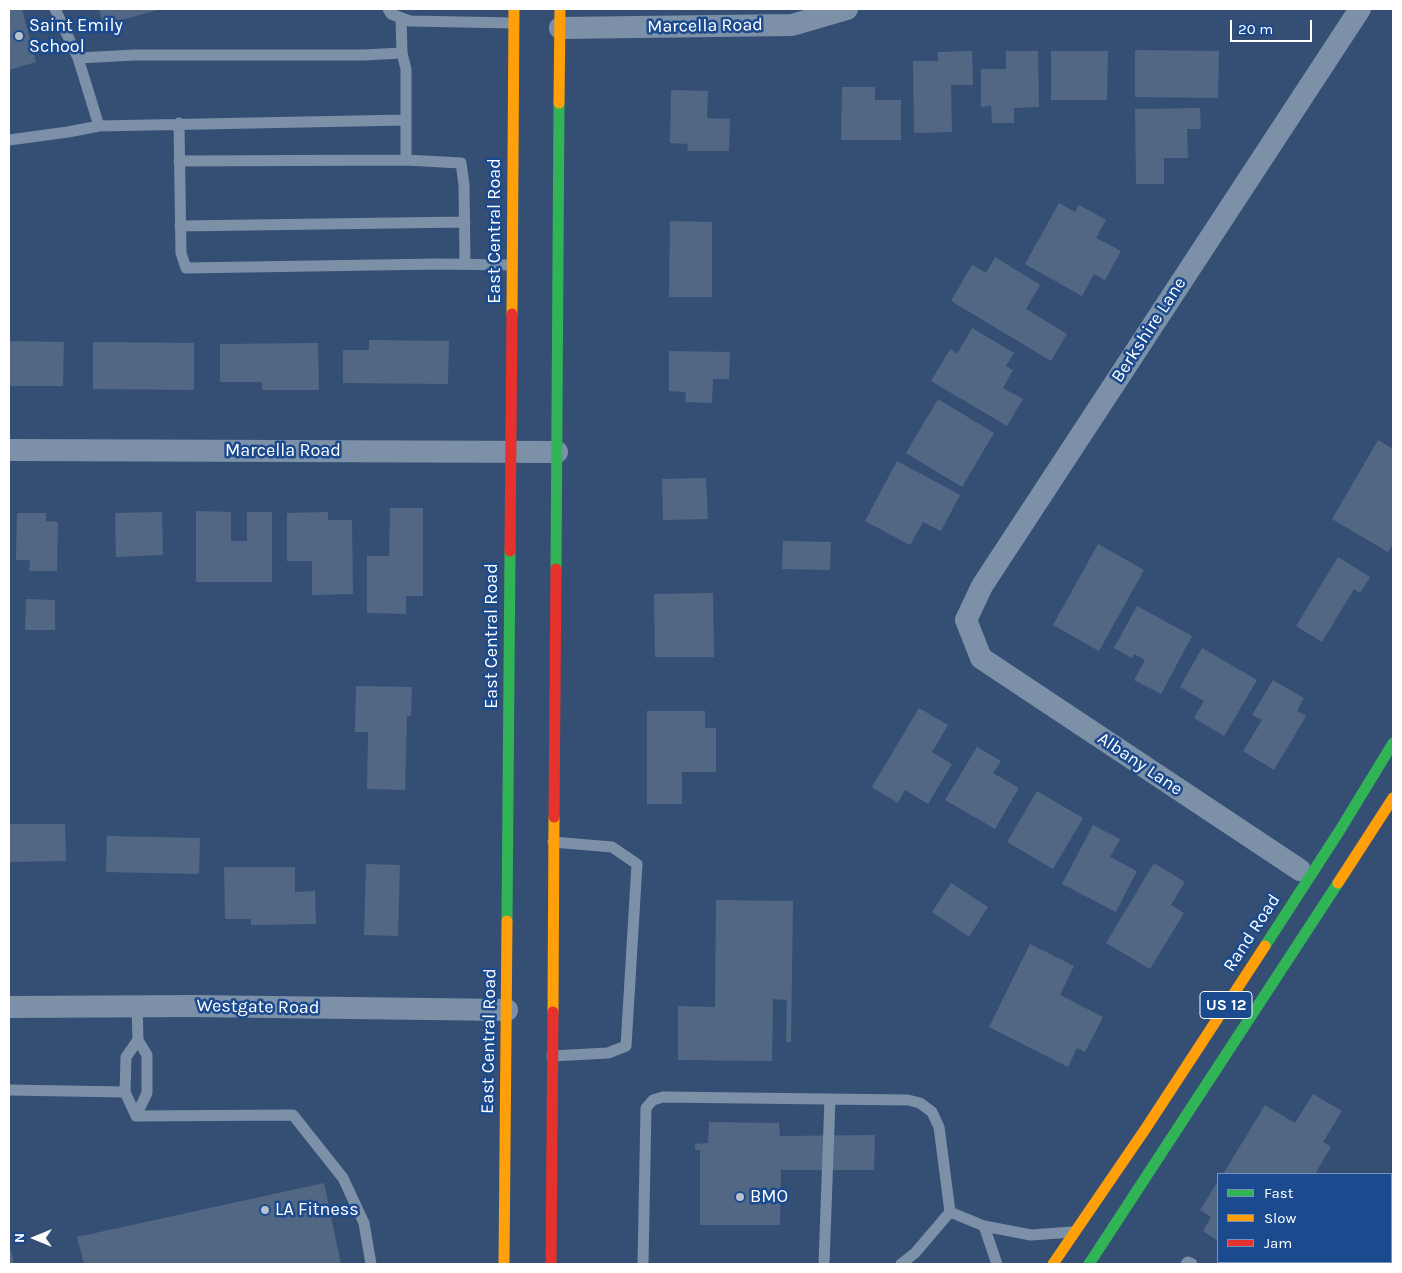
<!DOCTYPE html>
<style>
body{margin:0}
#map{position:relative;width:1402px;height:1273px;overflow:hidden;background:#354f74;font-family:Karla,sans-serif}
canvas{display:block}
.frame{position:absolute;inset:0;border:10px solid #fff;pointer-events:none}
.legend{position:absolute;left:1217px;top:1173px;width:175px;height:90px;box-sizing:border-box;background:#1b4a8e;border:1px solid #7692bb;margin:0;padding:6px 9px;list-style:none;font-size:15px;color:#fff}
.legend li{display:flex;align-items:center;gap:10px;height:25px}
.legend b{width:25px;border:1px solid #7692bb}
.north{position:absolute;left:10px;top:1213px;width:50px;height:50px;-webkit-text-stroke:4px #1b4a8e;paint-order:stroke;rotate:270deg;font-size:14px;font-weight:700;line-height:20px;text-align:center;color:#fff}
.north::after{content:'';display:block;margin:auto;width:18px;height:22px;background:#fff;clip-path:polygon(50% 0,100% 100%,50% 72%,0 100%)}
.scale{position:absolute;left:1230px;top:20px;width:82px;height:22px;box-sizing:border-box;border:2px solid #fff;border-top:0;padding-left:6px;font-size:15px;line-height:18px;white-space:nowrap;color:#fff;-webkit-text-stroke:4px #1b4a8e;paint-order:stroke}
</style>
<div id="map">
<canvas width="1402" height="1273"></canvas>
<div class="frame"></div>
<ul class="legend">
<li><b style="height:6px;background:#30b455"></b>Fast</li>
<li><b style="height:6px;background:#ff9f0a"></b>Slow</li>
<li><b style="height:6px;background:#e5322d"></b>Jam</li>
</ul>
<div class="north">N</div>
<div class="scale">20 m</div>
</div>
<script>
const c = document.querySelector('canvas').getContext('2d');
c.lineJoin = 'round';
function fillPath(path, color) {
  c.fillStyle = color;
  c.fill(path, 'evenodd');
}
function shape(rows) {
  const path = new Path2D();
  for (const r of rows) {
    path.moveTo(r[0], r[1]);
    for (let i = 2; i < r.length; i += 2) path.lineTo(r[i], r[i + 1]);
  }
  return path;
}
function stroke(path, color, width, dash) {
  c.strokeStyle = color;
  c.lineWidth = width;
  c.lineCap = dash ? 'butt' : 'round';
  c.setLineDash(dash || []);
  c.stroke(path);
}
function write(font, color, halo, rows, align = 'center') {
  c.font = font + ' Karla,sans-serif';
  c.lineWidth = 5;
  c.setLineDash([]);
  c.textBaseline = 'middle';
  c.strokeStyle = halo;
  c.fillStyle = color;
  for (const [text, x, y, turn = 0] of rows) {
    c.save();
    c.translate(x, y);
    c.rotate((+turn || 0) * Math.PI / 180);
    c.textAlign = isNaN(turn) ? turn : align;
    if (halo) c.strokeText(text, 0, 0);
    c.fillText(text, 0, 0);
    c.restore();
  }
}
fillPath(shape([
 [9,9,22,9,36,62,9,70],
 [99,9,161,9,103,25],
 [1135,50,1219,51,1218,98,1135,97],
 [972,51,973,85,951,85,952,132,914,133,913,61,938,61,938,52],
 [1006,51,1038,51,1039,107,1014,108,1014,123,992,123,991,106,981,107,981,69,1006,69],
 [1051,51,1108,51,1107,100,1051,100],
 [842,87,875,87,875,100,901,100,901,140,841,140],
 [671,90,708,91,707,118,730,119,729,151,687,151,688,144,670,143],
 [1200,108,1201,129,1187,129,1188,158,1164,158,1164,184,1136,184,1135,109],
 [1059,203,1075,212,1079,205,1106,220,1096,238,1121,251,1105,280,1094,274,1082,296,1025,264],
 [670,221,712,222,712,297,669,297],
 [995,257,1040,285,1026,309,1067,334,1051,361,951,301,972,265,986,273],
 [972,328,1014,353,1006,366,1013,370,1003,388,1023,399,1007,426,931,381,950,349,957,354],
 [369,340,449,341,448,384,343,383,343,350,369,350],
 [9,341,64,342,63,386,9,386],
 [93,342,194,343,194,390,93,389],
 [318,343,319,390,262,390,262,382,220,382,220,344],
 [669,351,730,352,729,379,713,379,712,403,685,402,686,392,669,391],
 [938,399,994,433,962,487,906,453],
 [1378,440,1393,449,1393,544,1388,552,1332,519],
 [897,461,960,495,941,531,923,522,910,545,865,521],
 [706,478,708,519,663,520,662,479],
 [390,508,423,508,423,596,406,596,406,614,367,613,367,556,389,556],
 [196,511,231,512,231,541,247,541,247,512,272,512,272,582,196,582],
 [162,512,163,555,116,557,115,513],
 [328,512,328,520,352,520,353,594,312,595,312,561,287,561,287,513],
 [17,513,46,513,46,521,58,522,57,571,29,571,30,560,16,560],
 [783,541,831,542,830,570,782,569],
 [1098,544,1144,570,1099,651,1053,625],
 [1338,557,1370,577,1360,593,1354,589,1322,642,1296,626],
 [713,593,714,657,655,657,654,594],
 [26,599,55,600,55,630,25,630],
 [1137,606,1192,636,1161,694,1134,680,1145,660,1134,654,1132,658,1114,648],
 [1202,648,1257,680,1224,736,1194,718,1204,701,1180,687],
 [1273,680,1304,698,1297,711,1306,716,1274,770,1243,751,1262,720,1252,715],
 [356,686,412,687,411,716,407,716,405,790,367,789,368,732,355,732],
 [919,708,948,725,932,752,952,764,928,804,905,790,898,803,872,787],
 [647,711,705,711,705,728,716,728,716,772,682,772,682,804,647,804],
 [977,747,1001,761,993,773,1019,788,995,829,945,800],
 [1037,791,1083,818,1053,869,1007,842],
 [9,824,65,824,66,861,9,862],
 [1093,825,1120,839,1110,857,1137,871,1116,912,1062,884],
 [107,836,200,838,199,874,106,872],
 [1154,863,1185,882,1171,905,1184,913,1150,969,1106,943],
 [366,864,400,865,398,936,364,935],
 [224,867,295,867,295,892,315,891,316,924,251,925,251,919,225,919],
 [951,883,988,907,969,937,932,912],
 [716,900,793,901,791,1042,786,1042,787,1000,773,999,772,1061,678,1060,678,1006,715,1007],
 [1030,944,1074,966,1060,995,1103,1017,1085,1052,1077,1048,1068,1067,989,1027],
 [1313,1094,1342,1111,1323,1142,1331,1147,1315,1174,1223,1174,1265,1105,1295,1123],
 [709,1122,779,1123,780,1136,875,1135,874,1170,781,1170,780,1225,700,1225,700,1150,695,1150,695,1144,708,1143],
 [1218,1181,1218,1241,1203,1231,1211,1217,1200,1210],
 [324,1183,341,1264,84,1264,77,1237],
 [9,1250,11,1250,14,1264,9,1264]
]), '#526784');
stroke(shape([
 [55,9,78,58,99,126],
 [388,9,391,14,410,21,514,23],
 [401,18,402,53,406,69,406,160],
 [78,58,135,55,364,55,402,53],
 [179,123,181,253,186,268,438,264,512,265],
 [9,140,68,132,99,126,406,120],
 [179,161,406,160,461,163,464,185,465,264],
 [180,226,465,222],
 [552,1056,608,1053,626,1046,637,864,612,847,553,842],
 [9,1090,125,1092],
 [136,1116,293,1115,343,1178,364,1223,371,1264],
 [136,1116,147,1093,147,1055,138,1040,137,1006],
 [136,1116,125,1092,126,1057,138,1040],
 [950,1212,984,1226,1031,1235,1072,1232],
 [984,1226,997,1264],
 [1329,1262,1329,1264],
 [643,1264,646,1108,653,1100,663,1097,908,1100,920,1103,932,1112,939,1127,950,1212,915,1253,901,1264],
 [824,1264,830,1099],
 [1186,1264,1188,1262,1192,1264]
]), '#7c90a8', 11);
stroke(shape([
 [560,28,792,25,847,9],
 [9,450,557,452],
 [1300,870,981,658,966,620,982,586,1360,9],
 [9,1007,192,1006,507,1010]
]), '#7c90a8', 22);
stroke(shape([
 [556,569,559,103],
 [507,921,510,551],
 [1265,946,1340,830,1393,743],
 [1089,1264,1338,883]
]), '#30b455', 11);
stroke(shape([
 [559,103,560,9],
 [512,314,514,9],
 [1338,883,1393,798],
 [553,1012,554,817],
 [504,1264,507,921],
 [1053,1264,1146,1128,1265,946]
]), '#ff9f0a', 11);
stroke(shape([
 [510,551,512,314],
 [554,817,556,569],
 [551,1264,553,1012]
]), '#e5322d', 11);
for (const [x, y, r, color] of [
 [19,36,5,"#b8c1ce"],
 [740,1197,5,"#b8c1ce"],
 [265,1210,5,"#b8c1ce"]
]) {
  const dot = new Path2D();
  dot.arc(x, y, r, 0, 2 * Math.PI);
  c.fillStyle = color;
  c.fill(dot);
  stroke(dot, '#1b4a8e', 2);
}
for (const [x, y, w] of [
 [1226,1005,52]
]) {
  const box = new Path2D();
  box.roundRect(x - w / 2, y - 13.5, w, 27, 4);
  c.fillStyle = '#1b4a8e';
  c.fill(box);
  stroke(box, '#fff', 1);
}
write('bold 16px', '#fff', null, [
 ["US 12",1226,1005]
]);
write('18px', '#fff', '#1b4a8e', [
 ["Saint Emily",29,26],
 ["School",29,47],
 ["BMO",750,1197],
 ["LA Fitness",275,1210]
], 'left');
write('18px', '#fff', '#1b4a8e', [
 ["Marcella Road",705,26,-1],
 ["East Central Road",495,231,-90],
 ["Berkshire Lane",1149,330,-57],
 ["Marcella Road",283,451],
 ["East Central Road",492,636,-90],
 ["Albany Lane",1140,764,34],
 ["Rand Road",1252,933,-57],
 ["Westgate Road",258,1007,1],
 ["East Central Road",489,1041,-89]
]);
</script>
